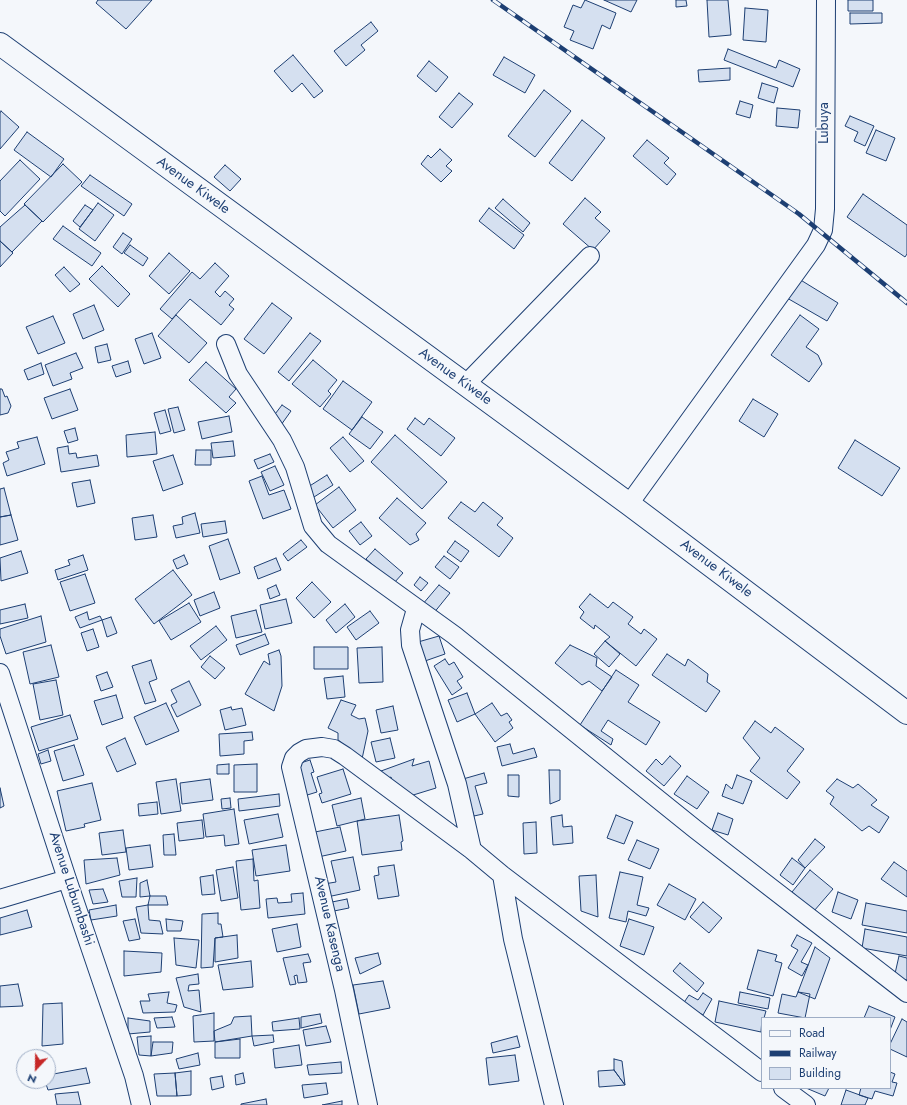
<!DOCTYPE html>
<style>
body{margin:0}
#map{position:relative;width:907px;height:1105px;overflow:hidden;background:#f4f7fb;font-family:Jost,sans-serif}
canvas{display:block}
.legend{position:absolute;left:761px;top:1017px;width:130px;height:72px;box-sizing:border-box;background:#f4f7fb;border:1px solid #9eadc5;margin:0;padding:5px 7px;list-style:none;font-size:12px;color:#1d3f73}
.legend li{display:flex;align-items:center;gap:8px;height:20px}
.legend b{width:20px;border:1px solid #9eadc5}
.north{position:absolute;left:16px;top:1049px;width:40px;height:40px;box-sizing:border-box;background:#f4f7fb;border:1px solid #9eadc5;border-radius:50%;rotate:202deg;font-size:11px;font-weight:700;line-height:16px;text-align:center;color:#1d3f73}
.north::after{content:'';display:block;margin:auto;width:14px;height:18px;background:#c62828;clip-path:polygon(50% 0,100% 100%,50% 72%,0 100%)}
</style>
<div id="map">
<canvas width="907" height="1105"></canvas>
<ul class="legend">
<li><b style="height:5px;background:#f4f7fb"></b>Road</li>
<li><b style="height:5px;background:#1d3f73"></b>Railway</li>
<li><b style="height:11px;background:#d5e0f0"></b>Building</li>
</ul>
<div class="north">N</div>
</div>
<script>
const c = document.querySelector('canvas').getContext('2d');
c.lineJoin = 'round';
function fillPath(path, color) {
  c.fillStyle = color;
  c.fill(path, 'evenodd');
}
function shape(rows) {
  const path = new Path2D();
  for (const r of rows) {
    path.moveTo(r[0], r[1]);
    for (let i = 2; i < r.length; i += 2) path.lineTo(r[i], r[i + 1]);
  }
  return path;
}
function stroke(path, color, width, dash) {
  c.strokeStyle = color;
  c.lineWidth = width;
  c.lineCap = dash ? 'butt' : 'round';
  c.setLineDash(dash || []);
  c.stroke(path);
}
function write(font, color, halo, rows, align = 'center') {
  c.font = font + ' Jost,sans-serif';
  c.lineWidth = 3;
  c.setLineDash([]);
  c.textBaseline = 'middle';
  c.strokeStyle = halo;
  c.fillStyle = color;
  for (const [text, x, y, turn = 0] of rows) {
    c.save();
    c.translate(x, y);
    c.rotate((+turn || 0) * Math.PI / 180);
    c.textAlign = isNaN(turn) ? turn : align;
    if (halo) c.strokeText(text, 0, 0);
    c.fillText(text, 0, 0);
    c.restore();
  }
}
const building = shape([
 [98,0,152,0,126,29,96,3,98,0],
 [585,0,616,13,610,29,602,25,593,49,570,40,574,31,564,27,573,5,581,8,585,0],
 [604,0,637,0,631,12,604,0],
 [676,0,686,0,687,6,676,7,676,0],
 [707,0,728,0,731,35,709,37,707,0],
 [848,0,873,0,873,11,848,11,848,0],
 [745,8,768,10,766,42,743,40,745,8],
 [850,13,882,13,882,23,850,24,850,13],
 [371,22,378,31,361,45,365,50,346,66,334,51,371,22],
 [728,49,776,68,779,60,800,69,793,87,724,60,728,49],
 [293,55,323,91,314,98,302,83,292,92,274,71,293,55],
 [504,57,535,75,525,93,493,75,504,57],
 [429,61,448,77,436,92,417,76,429,61],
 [730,68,730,80,699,82,698,70,730,68],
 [762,83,778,88,774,103,758,98,762,83],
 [544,90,571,111,535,157,508,136,544,90],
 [459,93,473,104,452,128,439,117,459,93],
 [740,101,753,105,750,118,736,114,740,101],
 [777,108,800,110,798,128,776,126,777,108],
 [1,111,19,127,0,149,0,113,1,111],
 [850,116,874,126,865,146,854,141,858,132,845,126,850,116],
 [582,120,605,138,572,181,549,163,582,120],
 [876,130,895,138,886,161,866,153,876,130],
 [27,132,64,159,51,177,14,150,27,132],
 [647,140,669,158,664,163,676,174,667,185,633,156,647,140],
 [440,149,452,160,446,166,452,171,441,182,421,164,428,155,431,158,440,149],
 [20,160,40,179,5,216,0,211,0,181,20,160],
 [63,164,82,182,43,222,24,204,63,164],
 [225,165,241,179,230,191,214,177,225,165],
 [90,175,132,204,124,216,81,186,90,175],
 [863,194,907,225,907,254,905,257,847,217,863,194],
 [585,198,601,212,595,218,610,231,593,250,563,224,585,198],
 [503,199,530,223,523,232,495,208,503,199],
 [98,203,114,215,95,241,79,229,98,203],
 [25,205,42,221,12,252,0,241,0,227,25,205],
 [85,205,93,210,80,227,73,221,85,205],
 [489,208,524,235,514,249,479,221,489,208],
 [63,226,101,253,92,266,53,239,63,226],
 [123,233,132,239,122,254,113,247,123,233],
 [0,241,13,253,0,267,0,241],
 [130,245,148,258,143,266,124,253,130,245],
 [169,253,190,271,169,294,149,276,169,253],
 [215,263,229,276,215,292,220,297,225,291,234,299,229,305,234,309,221,325,190,299,172,319,160,309,192,272,200,279,215,263],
 [102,266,130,294,118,307,89,279,102,266],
 [64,267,80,284,70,292,55,275,64,267],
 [799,279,838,303,827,321,787,298,799,279],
 [272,303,292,318,264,354,244,339,272,303],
 [94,305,104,330,83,339,73,314,94,305],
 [176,315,207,343,189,363,158,336,176,315],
 [800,315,819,329,806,347,818,355,822,364,809,382,771,355,800,315],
 [53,316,65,343,38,354,26,327,53,316],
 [152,333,161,358,144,364,135,339,152,333],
 [310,333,321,341,289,381,278,372,310,333],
 [107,344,111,360,98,363,95,347,107,344],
 [76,353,83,368,70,373,72,379,53,386,45,365,76,353],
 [313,360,337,380,328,391,331,394,320,407,292,384,313,360],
 [128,361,131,372,116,377,112,366,128,361],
 [206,362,236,389,229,397,236,403,226,413,189,380,206,362],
 [41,363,44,374,28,380,24,370,41,363],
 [343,381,372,402,352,430,323,409,343,381],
 [0,389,2,389,5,397,7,396,11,406,8,413,0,415,0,389],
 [70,389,78,410,52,419,44,398,70,389],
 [753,399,778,414,764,437,739,421,753,399],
 [282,405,291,411,281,425,272,418,282,405],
 [178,407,185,430,174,433,168,409,178,407],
 [165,410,171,431,160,434,154,413,165,410],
 [229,416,232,432,202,439,198,422,229,416],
 [362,417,383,432,370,449,349,434,362,417],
 [415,418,424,425,429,418,455,438,441,456,407,429,415,418],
 [75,428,78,440,68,443,64,431,75,428],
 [155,432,157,454,127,457,126,435,155,432],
 [395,435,447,482,422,509,371,462,395,435],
 [37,437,45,464,7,476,3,463,9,460,6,452,19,448,17,442,37,437],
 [343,437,364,461,350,472,330,448,343,437],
 [855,440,900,468,882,496,838,468,855,440],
 [233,441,235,456,213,458,211,443,233,441],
 [68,446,69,454,76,453,77,458,97,455,99,466,61,472,57,448,68,446],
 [196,450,211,450,211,465,195,465,196,450],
 [270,454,274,462,258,469,254,460,270,454],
 [173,455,183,484,163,491,153,461,173,455],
 [275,466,284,485,270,491,261,472,275,466],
 [327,475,333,485,314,497,308,487,327,475],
 [262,476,269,495,284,490,291,509,263,519,249,481,262,476],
 [90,480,95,503,77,507,72,483,90,480],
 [339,487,356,510,333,528,315,505,339,487],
 [4,488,11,515,0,517,0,489,4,488],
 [397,498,426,523,416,534,419,540,410,545,379,518,397,498],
 [461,502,475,512,483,502,503,518,497,525,513,538,499,557,448,518,461,502],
 [195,513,200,533,176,538,173,526,183,524,182,517,195,513],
 [11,515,18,540,0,545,0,517,11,515],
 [153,515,157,537,135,540,132,518,153,515],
 [225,521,227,533,203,537,201,524,225,521],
 [361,522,372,536,360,545,349,531,361,522],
 [228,539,240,573,220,580,209,546,228,539],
 [301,540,307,547,288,561,283,554,301,540],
 [455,541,469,551,461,562,447,552,455,541],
 [375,549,403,573,394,583,366,559,375,549],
 [21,551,28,573,1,581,0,558,21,551],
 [83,555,88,570,58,580,55,570,70,565,68,560,83,555],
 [184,555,188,564,177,569,173,560,184,555],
 [444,556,459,567,450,579,435,567,444,556],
 [276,558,281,570,258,579,254,567,276,558],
 [173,570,192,595,154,624,135,599,173,570],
 [85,574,95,603,70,611,60,582,85,574],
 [420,577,428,583,421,591,414,585,420,577],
 [312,582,331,602,314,618,296,598,312,582],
 [276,585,280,595,270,599,267,589,276,585],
 [439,585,450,593,433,614,422,605,439,585],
 [214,592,220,608,200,616,194,600,214,592],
 [590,594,608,608,613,602,633,617,628,624,641,634,644,629,657,639,636,666,605,641,610,637,595,625,594,629,580,618,584,612,579,607,590,594],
 [286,599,292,623,265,629,260,605,286,599],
 [189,603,201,622,171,640,159,621,189,603],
 [25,604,28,618,0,624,0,610,25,604],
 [345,604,355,617,336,633,326,620,345,604],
 [256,610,262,632,236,638,231,616,256,610],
 [370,611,379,623,356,640,347,627,370,611],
 [87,612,89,620,100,616,102,620,80,628,75,617,87,612],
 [41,616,46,642,6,654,0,636,0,629,41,616],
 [111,617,117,633,107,637,102,620,111,617],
 [216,626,227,640,201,660,190,646,216,626],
 [93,629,99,647,87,651,81,633,93,629],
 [265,634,269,644,240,655,236,645,265,634],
 [439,636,445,654,425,661,418,642,439,636],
 [605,641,620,654,609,667,594,654,605,641],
 [51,645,59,677,30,684,23,652,51,645],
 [570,645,597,658,596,666,612,677,602,691,589,681,582,685,555,663,570,645],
 [314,647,348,647,348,669,314,669,314,647],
 [382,647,383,682,359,683,357,648,382,647],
 [279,650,281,656,282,686,274,711,245,694,264,661,270,665,268,654,279,650],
 [667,654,685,666,688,659,708,674,707,682,720,691,706,712,652,675,667,654],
 [210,656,225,668,215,679,201,667,210,656],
 [445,659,449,665,454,662,463,677,457,681,462,688,452,695,434,666,445,659],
 [151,660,157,679,149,682,156,701,145,704,132,666,151,660],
 [616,670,639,685,628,702,660,722,646,745,608,720,601,731,613,739,611,745,580,725,616,670],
 [107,672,113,687,101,691,96,676,107,672],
 [343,676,345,697,327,699,324,678,343,676],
 [56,680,63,715,40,720,33,684,56,680],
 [189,681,201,705,177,717,171,705,177,702,171,690,189,681],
 [467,693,475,714,457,722,448,700,467,693],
 [116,695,123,718,102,725,94,701,116,695],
 [341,700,356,705,351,715,359,719,365,718,368,731,362,759,338,740,338,733,328,728,341,700],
 [166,703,179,731,146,745,134,717,166,703],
 [492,703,501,716,507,713,512,720,509,722,513,728,495,742,475,714,492,703],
 [393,706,398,730,381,733,376,710,393,706],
 [231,707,232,710,242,708,246,725,225,730,220,710,231,707],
 [70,715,78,739,39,751,31,727,70,715],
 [755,721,771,733,775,727,804,749,787,771,800,782,787,799,750,771,760,758,743,738,755,721],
 [252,732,253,740,244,741,244,754,220,756,219,734,252,732],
 [125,738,136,764,117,772,106,747,125,738],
 [390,738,395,758,376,762,371,742,390,738],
 [510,744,513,754,534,748,537,757,502,766,497,747,510,744],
 [74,745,84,775,63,781,54,751,74,745],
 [48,750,51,761,41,764,38,754,48,750],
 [670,756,681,766,664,786,646,771,656,759,662,765,670,756],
 [414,759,412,766,429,761,436,788,410,796,396,790,391,777,384,780,381,771,414,759],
 [310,760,314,772,311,773,317,792,304,796,294,765,310,760],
 [229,764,229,774,217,774,217,765,229,764],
 [257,764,257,792,234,792,234,765,257,764],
 [343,769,351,794,322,803,319,794,322,793,317,777,343,769],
 [549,770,560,770,560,800,550,804,549,770],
 [484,773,487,783,475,786,483,814,474,816,463,779,484,773],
 [508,775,519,775,519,797,508,796,508,775],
 [737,775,752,781,743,804,722,796,726,784,732,789,737,775],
 [687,776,709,792,697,809,674,794,687,776],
 [176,779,181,811,161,814,156,782,176,779],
 [210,779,213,800,182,804,180,783,210,779],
 [837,779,853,788,858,784,877,800,871,805,889,817,879,833,869,826,862,831,830,804,834,797,826,791,837,779],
 [92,783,101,820,84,824,85,827,66,831,57,791,92,783],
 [0,788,4,806,0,808,0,788],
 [279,794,280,806,239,811,238,799,279,794],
 [230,798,231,808,222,809,221,799,230,798],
 [361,798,365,819,337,826,332,805,361,798],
 [157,802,158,814,139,816,138,804,157,802],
 [234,809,239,844,225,846,224,835,206,837,203,814,234,809],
 [718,813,733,819,728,835,712,830,718,813],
 [278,814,283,837,249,844,244,820,278,814],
 [399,815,403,841,401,842,402,850,362,855,357,821,399,815],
 [562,815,563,827,572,826,573,843,553,845,551,817,562,815],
 [616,815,633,822,624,844,607,838,616,815],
 [202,820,204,838,179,841,177,823,202,820],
 [536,822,537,853,524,854,523,823,536,822],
 [340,827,346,851,318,857,315,832,340,827],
 [123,830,126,852,102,855,99,833,123,830],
 [174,834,176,855,164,855,163,835,174,834],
 [815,839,825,847,805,868,798,860,815,839],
 [637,840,659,849,650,869,628,860,637,840],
 [150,845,153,867,129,870,126,848,150,845],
 [286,845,290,871,256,876,252,850,286,845],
 [353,857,360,890,327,897,324,884,336,882,331,861,353,857],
 [117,858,120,875,86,884,84,860,117,858],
 [792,858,805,868,793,885,780,875,792,858],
 [253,859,254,881,258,880,260,908,241,910,236,861,253,859],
 [894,862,907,871,907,897,881,879,894,862],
 [394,865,399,896,378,899,374,876,379,875,378,867,394,865],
 [233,867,238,898,221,901,216,870,233,867],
 [810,870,833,889,814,911,792,892,810,870],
 [620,872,643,877,637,905,649,908,646,916,628,911,626,922,609,918,620,872],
 [213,875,215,894,202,895,200,877,213,875],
 [596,875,598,917,581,911,579,876,596,875],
 [137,878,136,897,122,897,119,881,137,878],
 [147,880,150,896,140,897,140,883,147,880],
 [669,884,696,899,685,920,657,905,669,884],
 [103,889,108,902,93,904,89,890,103,889],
 [838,892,858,900,851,919,832,912,838,892],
 [303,893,305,914,268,918,266,899,277,898,278,903,292,902,291,894,303,893],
 [150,896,166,896,168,905,148,905,150,896],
 [347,899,349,908,334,911,332,902,347,899],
 [703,902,722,918,709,933,690,917,703,902],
 [866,903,907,911,907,933,862,925,866,903],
 [116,905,117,916,91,920,89,910,116,905],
 [148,905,149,920,160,921,163,934,141,933,136,907,148,905],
 [27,910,32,927,0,935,0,918,27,910],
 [218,913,218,924,221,924,223,937,215,938,213,967,201,968,202,914,218,913],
 [135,919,140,939,129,941,123,921,135,919],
 [166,919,183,921,181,931,167,931,166,919],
 [629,919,654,927,644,955,620,946,629,919],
 [297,924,301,947,277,952,272,929,297,924],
 [865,929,907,937,907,956,862,948,865,929],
 [237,935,238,958,215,962,215,938,237,935],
 [797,935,812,943,801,962,808,965,802,976,788,968,798,950,791,946,797,935],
 [174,938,199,940,196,968,176,965,174,938],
 [815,947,830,958,815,999,798,992,815,947],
 [758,950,777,955,775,961,782,963,773,996,747,989,758,950],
 [124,951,162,953,161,972,124,976,124,951],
 [378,953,381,964,360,974,355,958,378,953],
 [308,954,311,962,303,963,307,982,298,983,297,975,294,976,296,984,290,985,283,958,308,954],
 [899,956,907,958,907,980,894,978,899,956],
 [251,961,253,987,223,990,218,965,251,961],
 [680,963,704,983,697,992,673,971,680,963],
 [198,974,199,984,189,985,188,991,199,990,201,1012,184,1007,176,978,198,974],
 [383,981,390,1008,359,1014,353,985,383,981],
 [18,984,23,1006,0,1007,0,986,18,984],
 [169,992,167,1003,177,1005,175,1012,143,1013,140,1001,150,1001,148,994,169,992],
 [740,992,770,998,768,1009,738,1003,740,992],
 [798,992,810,994,805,1018,778,1013,782,994,796,997,798,992],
 [703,993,712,999,703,1015,683,1004,689,995,698,1000,703,993],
 [719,1001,766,1011,764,1018,762,1018,761,1032,715,1022,719,1001],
 [62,1003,63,1044,42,1046,43,1004,62,1003],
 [869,1006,895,1017,890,1030,890,1018,864,1018,869,1006],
 [214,1013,214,1041,194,1042,193,1016,214,1013],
 [320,1014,322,1023,301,1028,301,1017,320,1014],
 [251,1016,252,1036,215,1042,214,1031,231,1024,234,1017,251,1016],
 [172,1017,175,1027,157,1028,154,1018,172,1017],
 [128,1018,150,1021,150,1032,128,1034,128,1018],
 [299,1018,300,1029,273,1031,272,1022,299,1018],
 [902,1019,907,1022,907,1057,890,1049,890,1044,902,1019],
 [326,1026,331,1042,306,1046,303,1030,326,1026],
 [273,1035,274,1042,254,1046,252,1036,273,1035],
 [151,1036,151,1056,139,1055,137,1037,151,1036],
 [517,1036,520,1047,493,1053,491,1043,517,1036],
 [240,1039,240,1058,215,1058,215,1042,240,1039],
 [153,1042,173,1042,172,1053,151,1056,153,1042],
 [299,1045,302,1065,275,1068,273,1049,299,1045],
 [198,1053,200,1065,179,1069,176,1059,198,1053],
 [515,1055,519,1081,489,1085,486,1058,515,1055],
 [614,1059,622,1061,625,1085,614,1070,614,1059],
 [341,1062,342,1073,309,1075,307,1065,341,1062],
 [86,1068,90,1083,48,1090,45,1081,48,1081,48,1075,86,1068],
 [614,1070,625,1085,599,1087,598,1071,614,1070],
 [191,1071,191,1095,177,1096,175,1073,191,1071],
 [890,1072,895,1074,892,1082,897,1083,893,1096,875,1091,872,1099,859,1095,861,1088,890,1088,890,1072],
 [175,1073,177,1096,157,1096,154,1074,175,1073],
 [243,1073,245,1083,236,1085,235,1075,243,1073],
 [222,1076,224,1087,212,1090,210,1078,222,1076],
 [326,1083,328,1094,304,1098,302,1085,326,1083],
 [806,1088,829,1088,825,1096,806,1088],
 [846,1090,868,1098,865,1105,841,1105,846,1090],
 [78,1092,81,1105,57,1105,55,1094,78,1092],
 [266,1099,267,1105,241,1105,241,1104,266,1099],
 [342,1101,342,1105,322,1105,342,1101]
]);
fillPath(building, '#d5e0f0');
stroke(building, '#1d3f73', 1);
const street = shape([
 [226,344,238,374,282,440,295,467,313,526,328,544,454,635,695,829,907,993],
 [465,385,590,256],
 [629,504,816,245,823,230,825,209,826,0],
 [416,609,410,630,411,645,457,784,472,850],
 [0,673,67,879,134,1076,141,1105],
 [502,875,513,939,554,1105],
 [0,899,67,879],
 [783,1088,806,1105],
 [368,1105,344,990,291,767,294,758,299,753,306,749,322,747,334,749,345,756,472,850,502,875,762,1072]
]);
const secondary = shape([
 [0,44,629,504,907,713]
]);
stroke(street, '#1d3f73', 20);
stroke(secondary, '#1d3f73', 24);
stroke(street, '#f4f7fb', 18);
stroke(secondary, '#f4f7fb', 22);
const rail = shape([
 [493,0,799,214,907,303]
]);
stroke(rail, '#1d3f73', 4.5);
stroke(rail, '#f4f7fb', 3, [9]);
write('14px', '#1d3f73', '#f4f7fb', [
 ["Lubuya",825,123,-90],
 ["Avenue Kiwele",193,186,36],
 ["Avenue Kiwele",455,377,36],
 ["Avenue Kiwele",716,569,37],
 ["Avenue Lubumbashi",71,889,72],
 ["Avenue Kasenga",329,924,77]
]);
</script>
